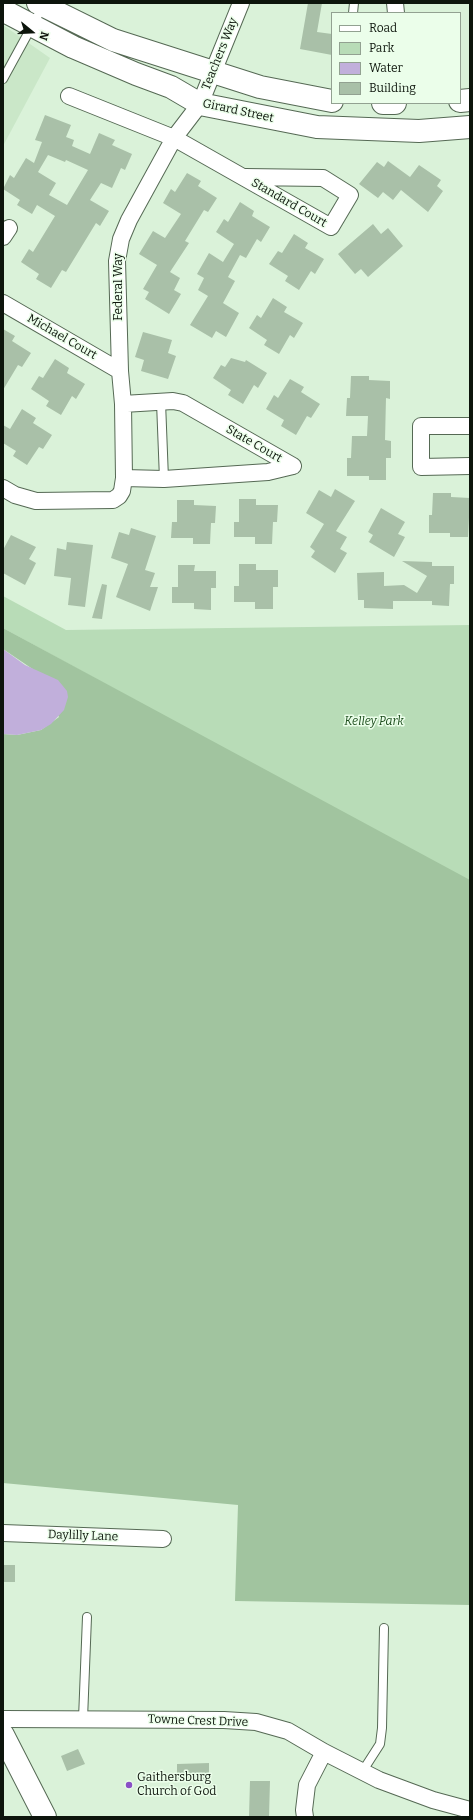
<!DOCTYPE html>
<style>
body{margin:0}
#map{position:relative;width:473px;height:1820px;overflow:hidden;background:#daf2d9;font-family:Bitter,serif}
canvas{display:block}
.frame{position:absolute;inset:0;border:4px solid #0d150c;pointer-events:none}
.legend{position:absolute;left:331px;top:12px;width:130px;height:92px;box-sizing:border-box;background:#ebfeea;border:1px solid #92a191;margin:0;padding:5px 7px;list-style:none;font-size:12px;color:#0d150c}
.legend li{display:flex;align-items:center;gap:8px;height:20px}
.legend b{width:20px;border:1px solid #92a191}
.north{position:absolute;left:12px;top:12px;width:40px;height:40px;-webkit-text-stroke:3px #ebfeea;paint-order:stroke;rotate:108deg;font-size:11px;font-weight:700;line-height:16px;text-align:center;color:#0d150c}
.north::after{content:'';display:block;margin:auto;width:14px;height:18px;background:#0d150c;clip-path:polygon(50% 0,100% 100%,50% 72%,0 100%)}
</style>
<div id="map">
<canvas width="473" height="1820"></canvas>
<div class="frame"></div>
<ul class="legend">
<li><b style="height:5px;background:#fff"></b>Road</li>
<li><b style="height:11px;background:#b8dcb7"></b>Park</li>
<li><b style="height:11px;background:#c1afdb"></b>Water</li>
<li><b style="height:11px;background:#a9c0a8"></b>Building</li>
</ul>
<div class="north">N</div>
</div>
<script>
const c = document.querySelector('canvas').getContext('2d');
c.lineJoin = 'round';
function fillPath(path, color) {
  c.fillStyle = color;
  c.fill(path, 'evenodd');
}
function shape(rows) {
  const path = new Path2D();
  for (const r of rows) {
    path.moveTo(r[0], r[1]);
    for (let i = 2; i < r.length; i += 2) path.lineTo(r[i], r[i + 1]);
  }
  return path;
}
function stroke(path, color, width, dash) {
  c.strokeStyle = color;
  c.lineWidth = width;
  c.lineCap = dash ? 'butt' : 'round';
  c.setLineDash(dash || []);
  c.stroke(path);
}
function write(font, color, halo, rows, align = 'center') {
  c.font = font + ' Bitter,serif';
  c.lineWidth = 3;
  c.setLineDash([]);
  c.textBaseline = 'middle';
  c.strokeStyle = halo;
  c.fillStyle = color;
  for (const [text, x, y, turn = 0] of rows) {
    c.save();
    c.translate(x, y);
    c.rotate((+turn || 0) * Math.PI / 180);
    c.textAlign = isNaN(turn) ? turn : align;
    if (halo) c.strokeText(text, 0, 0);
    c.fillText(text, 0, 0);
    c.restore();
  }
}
fillPath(shape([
 [3,25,50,58,3,146]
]), '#cae7c8');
fillPath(shape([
 [3,596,66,630,470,625,470,883,3,628]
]), '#b8dcb7');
fillPath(shape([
 [3,628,470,880,470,1605,235,1601,238,1505,3,1483,3,734,17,735,41,730,59,717,34,670,3,649]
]), '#a1c49f');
fillPath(shape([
 [3,649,25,665,58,680,67,691,68,697,64,710,51,724,41,730,17,735,3,734]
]), '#c1afdb');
fillPath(shape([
 [308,3,322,3,317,32,332,34,332,55,300,49],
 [45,115,71,125,66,137,74,140,72,146,90,154,99,133,115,140,112,145,132,154,125,170,121,168,112,188,101,183,90,200,109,211,100,226,96,223,66,272,62,270,51,288,36,279,39,274,21,262,29,249,33,252,55,216,37,205,32,214,17,205,20,200,3,189,10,175,14,178,26,158,34,163,42,142,35,140],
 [48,155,65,162,66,160,88,170,67,205,49,195,56,183,38,172],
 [388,161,410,177,419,165,441,180,437,186,443,191,428,212,401,190,393,200,383,192,378,198,359,184,377,162,384,167],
 [187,173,201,181,198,186,217,198,208,212,204,210,185,241,189,243,170,272,180,278,174,290,181,294,169,314,145,299,149,292,143,289,157,265,139,254,153,231,165,238,181,214,163,203,171,189,175,192],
 [240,202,254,211,252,216,270,227,261,242,257,239,246,258,240,255,228,277,235,281,223,303,239,313,226,337,216,331,212,338,190,325,208,296,198,290,204,278,197,274,209,253,223,262,234,244,216,232,224,219,228,222],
 [373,224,381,234,388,228,403,246,368,277,361,269,355,274,338,254],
 [294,234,308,243,305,248,324,259,315,274,311,271,299,290,285,281,288,276,269,264,278,251,282,253],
 [273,298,287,307,284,312,303,323,294,338,290,335,279,354,264,345,267,340,249,328,257,315,261,318],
 [3,329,15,336,12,341,31,353,22,367,18,365,3,390],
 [143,332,172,340,168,353,176,356,168,379,141,371,144,360,135,357],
 [231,358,245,362,246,360,267,373,258,388,254,385,243,404,228,395,231,390,213,378,221,365,225,367],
 [55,359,69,368,67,373,85,384,76,399,72,396,61,415,46,406,49,401,31,389,39,376,43,378],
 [351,376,369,376,369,380,390,381,390,399,386,398,385,440,391,441,391,458,386,458,386,480,369,480,369,476,347,476,347,458,351,458,352,436,367,436,368,416,346,416,347,398,350,398],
 [290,379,304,387,301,392,320,404,311,418,307,416,296,435,281,426,284,420,266,409,274,395,278,398],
 [22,409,36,418,33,423,52,435,43,449,39,447,27,465,13,456,16,451,3,443,3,425,10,429],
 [335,489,355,501,336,531,347,537,340,549,347,553,335,573,311,557,315,551,310,547,324,524,306,513,319,490,331,497],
 [433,493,451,493,451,497,470,498,468,537,450,537,450,533,429,533,429,515,432,515],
 [239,499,256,499,256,505,278,505,277,522,273,522,272,544,255,544,255,537,234,537,234,522,239,522],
 [177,500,194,500,194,505,216,506,215,523,211,523,210,544,193,544,193,538,171,538,172,522,177,522],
 [381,508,405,522,398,534,405,537,394,557,369,542,373,535,368,532],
 [131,528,156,536,145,570,155,573,150,587,158,587,150,611,116,597,128,564,111,558,119,532,129,535],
 [11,535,36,547,29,559,36,563,25,585,3,573,3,550],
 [67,542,93,545,85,607,68,605,71,578,54,576,57,548,66,550],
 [402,561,432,562,432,566,454,566,454,584,450,584,449,606,432,605,432,601,393,601,393,609,364,608,364,600,358,600,357,573,384,572,384,586,404,585,417,593,427,576],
 [239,564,256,564,256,570,278,570,278,587,273,587,273,609,255,609,255,602,234,602,234,586,239,586],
 [178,565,195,565,194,571,216,571,216,588,211,588,211,610,194,609,194,603,172,603,172,587,178,587],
 [102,584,107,585,102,619,92,618],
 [3,1565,15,1565,15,1582,3,1582],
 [78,1749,85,1764,67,1771,61,1756],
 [209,1763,209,1781,177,1781,177,1764],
 [250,1781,270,1781,269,1817,249,1817]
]), '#a9c0a8');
const lane = shape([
 [353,13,354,3],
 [3,79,43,6],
 [161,402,164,479],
 [83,1719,87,1617],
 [362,1772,380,1744,382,1728,384,1628]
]);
const street = shape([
 [395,3,396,13],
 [69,96,174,138,331,227,350,195,323,178,245,177],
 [3,237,9,228],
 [3,303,120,371],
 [123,404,173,401,183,403,293,466],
 [470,426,421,426,421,467,470,466],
 [124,478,164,479,268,472,293,466],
 [3,488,15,495,36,501,113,500,119,496,122,491,124,478,123,404,120,371,117,261,121,239,129,220,174,138,200,104,241,3],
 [3,1533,163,1539],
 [3,1719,224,1720,256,1722,288,1731,324,1752,379,1780,433,1800,470,1810],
 [305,1817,304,1810,307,1785,324,1752]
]);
const secondary = shape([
 [38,3,113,40,260,87,332,101],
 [3,9,10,14,73,47,136,74,171,87,200,104,317,127,419,131,470,127],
 [460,101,470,100],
 [383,103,395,103],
 [3,1735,45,1817]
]);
stroke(lane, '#556954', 10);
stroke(street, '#556954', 18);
stroke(secondary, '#556954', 24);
stroke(lane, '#fff', 8);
stroke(street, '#fff', 16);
stroke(secondary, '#fff', 22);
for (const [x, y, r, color] of [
 [129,1785,4,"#8a4fc6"]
]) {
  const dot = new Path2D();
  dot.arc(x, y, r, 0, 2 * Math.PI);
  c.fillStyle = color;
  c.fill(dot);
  stroke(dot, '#ebfeea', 1.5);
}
write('12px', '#0d150c', '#ebfeea', [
 ["Teachers Way",220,54,-68],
 ["Girard Street",238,111,12],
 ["Standard Court",289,203,30],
 ["Federal Way",119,287,-90],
 ["Michael Court",62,337,30],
 ["State Court",254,444,30],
 ["Daylilly Lane",83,1536,2],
 ["Towne Crest Drive",198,1721,2]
]);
write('italic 12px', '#1d4d1d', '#ebfeea', [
 ["Kelley Park",374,722]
]);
write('12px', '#0d150c', '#ebfeea', [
 ["Gaithersburg",137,1778],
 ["Church of God",137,1792]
], 'left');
</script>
